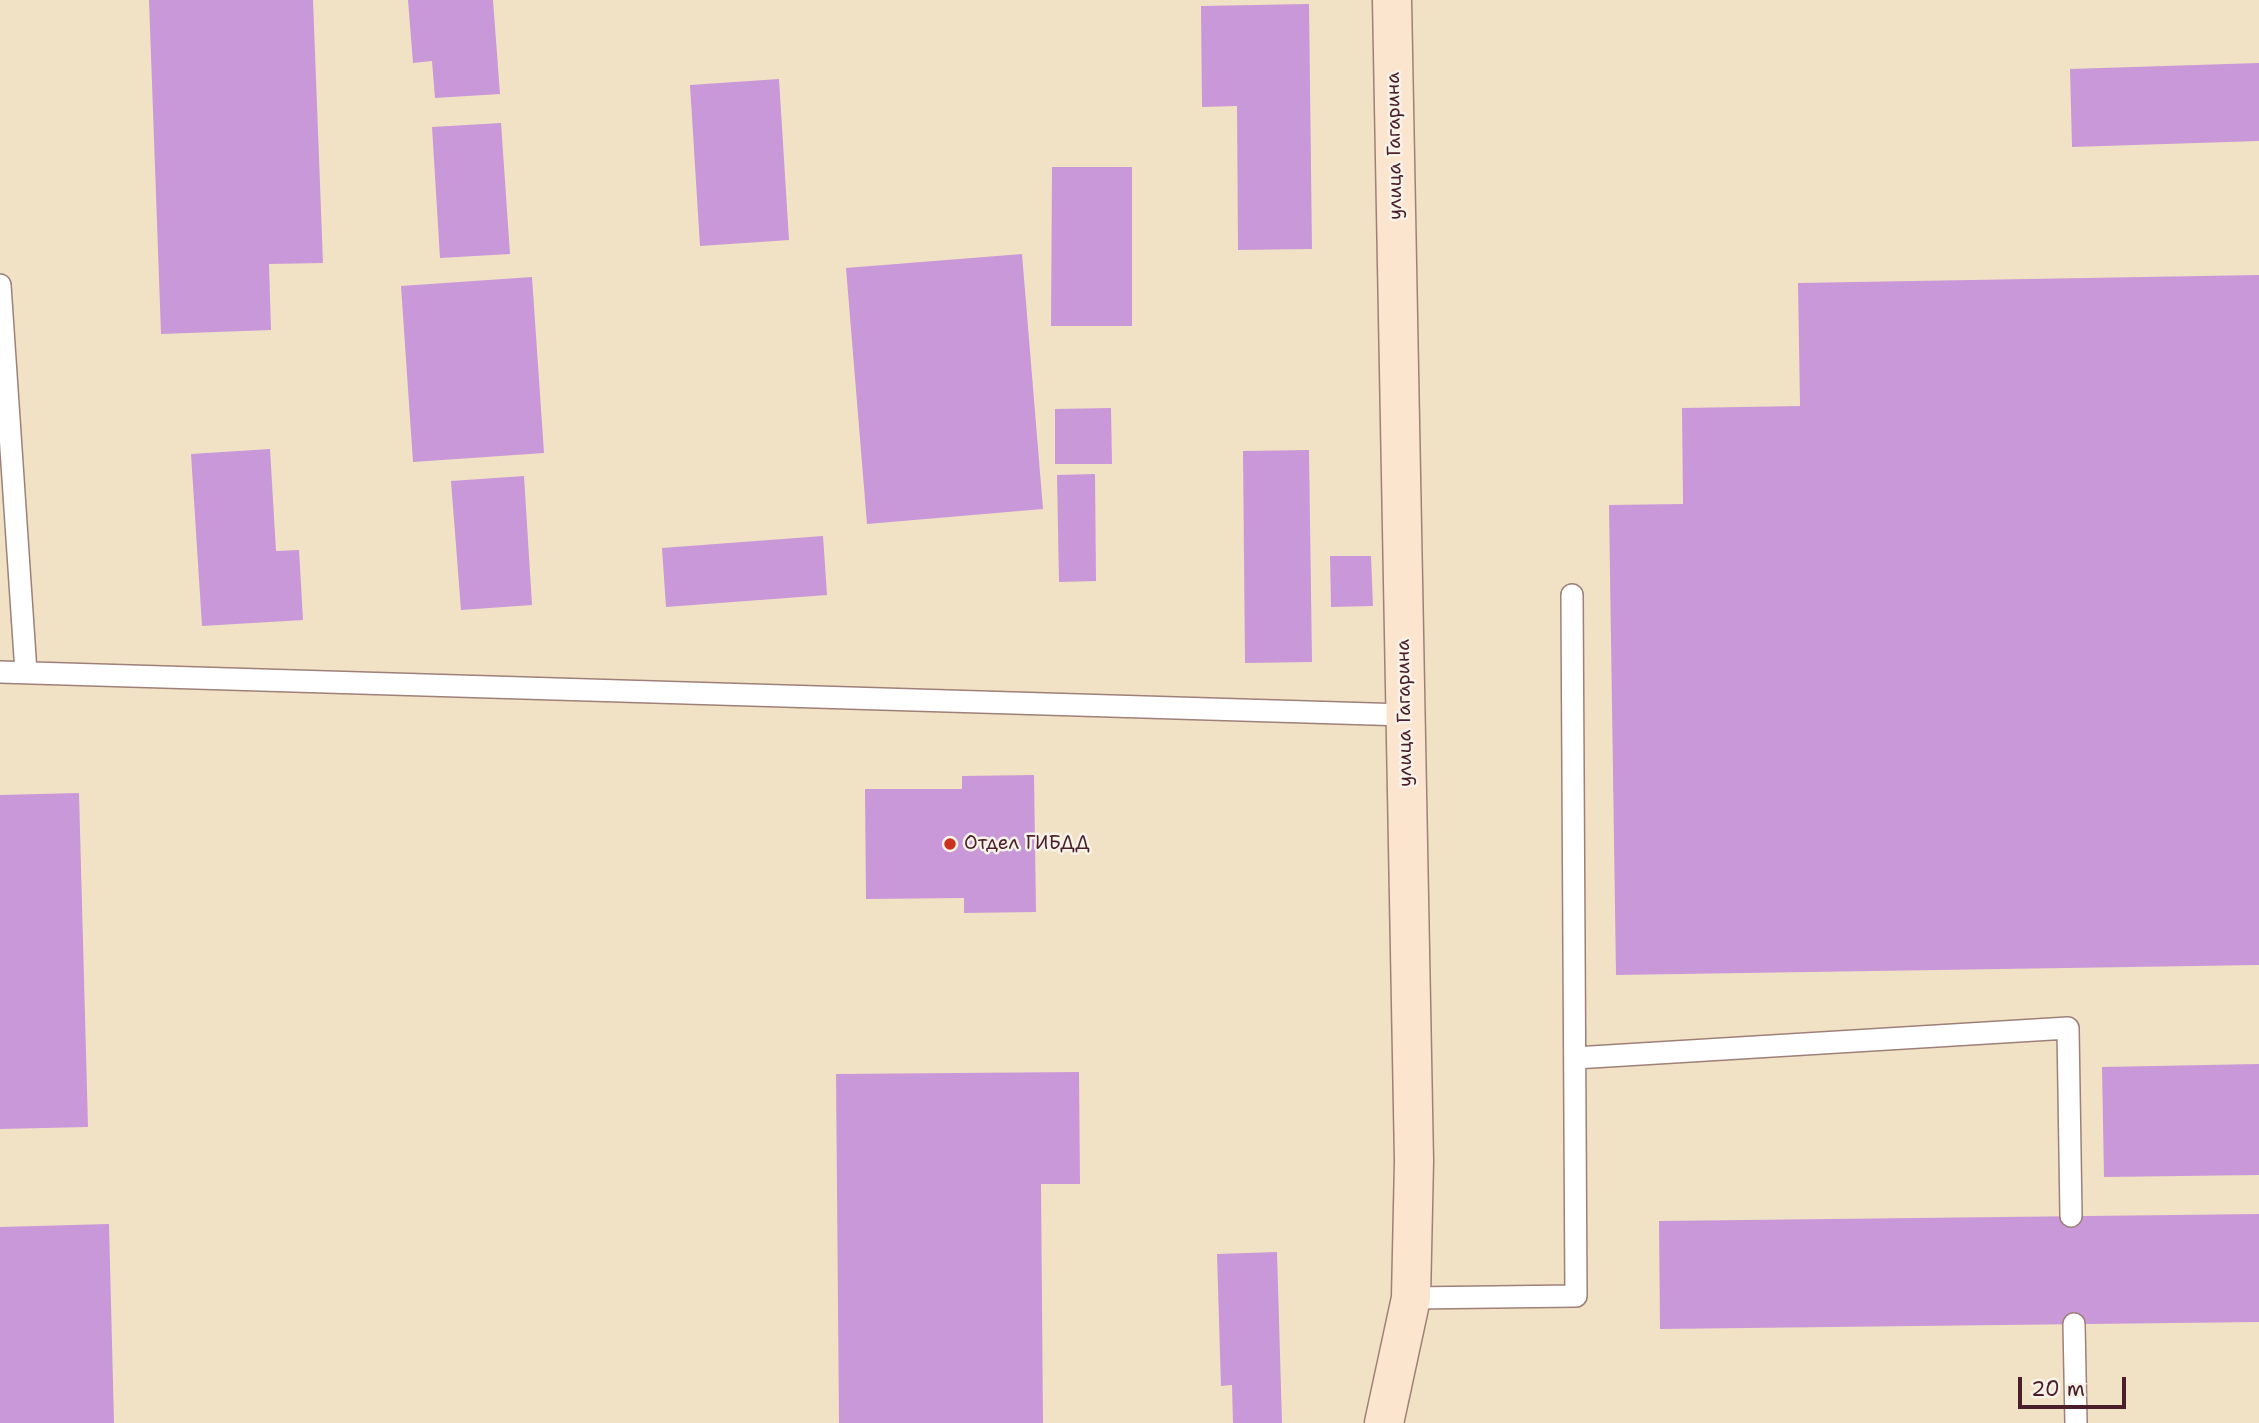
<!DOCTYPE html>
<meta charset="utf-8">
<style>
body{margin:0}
#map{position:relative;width:2259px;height:1423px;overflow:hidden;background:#f1e2c5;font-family:"Shantell Sans",sans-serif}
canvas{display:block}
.scale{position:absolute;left:2018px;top:1377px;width:108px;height:32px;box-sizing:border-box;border:4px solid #4a1f2b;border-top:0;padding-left:9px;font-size:21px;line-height:24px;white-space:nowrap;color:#4a1f2b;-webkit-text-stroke:5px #f7f3e8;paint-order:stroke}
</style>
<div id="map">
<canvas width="2259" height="1423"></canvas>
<div class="scale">20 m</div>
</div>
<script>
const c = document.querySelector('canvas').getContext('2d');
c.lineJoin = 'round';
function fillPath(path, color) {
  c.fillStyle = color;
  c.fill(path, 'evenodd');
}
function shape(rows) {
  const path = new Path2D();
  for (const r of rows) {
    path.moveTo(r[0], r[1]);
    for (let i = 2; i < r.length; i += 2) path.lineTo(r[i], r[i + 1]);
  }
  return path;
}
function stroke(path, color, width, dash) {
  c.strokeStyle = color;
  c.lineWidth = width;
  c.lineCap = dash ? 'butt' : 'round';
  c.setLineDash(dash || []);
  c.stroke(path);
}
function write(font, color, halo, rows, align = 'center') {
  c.font = font + ' "Shantell Sans",sans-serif';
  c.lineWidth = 5;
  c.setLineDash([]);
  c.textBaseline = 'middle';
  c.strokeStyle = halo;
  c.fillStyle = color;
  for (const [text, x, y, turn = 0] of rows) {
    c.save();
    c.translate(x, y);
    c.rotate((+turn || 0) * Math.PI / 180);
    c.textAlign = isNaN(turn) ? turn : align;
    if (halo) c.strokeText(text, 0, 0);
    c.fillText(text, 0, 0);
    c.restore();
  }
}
fillPath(shape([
 [149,0,313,0,323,263,269,264,271,330,161,334],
 [408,0,493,0,500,94,435,98,432,61,413,63],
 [1309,4,1312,249,1238,250,1237,106,1202,107,1201,6],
 [2259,63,2259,141,2072,147,2070,69],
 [779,79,789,240,700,246,690,85],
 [501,123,510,254,440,258,432,127],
 [1052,167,1132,167,1132,326,1051,326],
 [1022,254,1043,509,867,524,846,268],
 [2259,275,2259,965,1616,975,1609,505,1683,504,1682,408,1800,406,1798,283],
 [532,277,544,453,413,462,401,286],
 [1111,408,1112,464,1055,464,1055,409],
 [270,449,276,551,299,550,303,620,202,626,191,454],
 [1309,450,1312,662,1245,663,1243,451],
 [1095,474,1096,581,1059,582,1057,475],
 [524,476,532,605,461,610,451,481],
 [823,536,827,595,666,607,662,548],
 [1330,556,1371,556,1373,606,1331,607],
 [1034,775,1036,912,964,913,964,898,866,899,865,789,962,789,962,776],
 [79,793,88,1127,0,1129,0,795],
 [2259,1064,2259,1175,2104,1177,2102,1067],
 [1079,1072,1080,1184,1041,1184,1043,1423,839,1423,836,1074],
 [2259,1214,2259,1322,1660,1329,1659,1221],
 [109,1224,114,1423,0,1423,0,1227],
 [1277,1252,1282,1423,1233,1423,1232,1385,1221,1386,1217,1254]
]), '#c998d8');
const lane = shape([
 [0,285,26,672],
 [0,672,1405,715],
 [1575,1058,2068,1028,2071,1216],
 [1411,1298,1576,1296,1572,595],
 [2074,1324,2076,1423]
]);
const secondary = shape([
 [1384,1423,1411,1298,1414,1161,1392,0]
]);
stroke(lane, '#9e8078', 24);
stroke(secondary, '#9e8078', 41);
stroke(lane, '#fff', 21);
stroke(secondary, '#fbe5cf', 38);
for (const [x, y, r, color] of [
 [950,844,7,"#c8321e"]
]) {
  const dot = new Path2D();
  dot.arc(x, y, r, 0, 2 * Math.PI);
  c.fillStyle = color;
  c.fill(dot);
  stroke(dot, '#f7f3e8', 2.5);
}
write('19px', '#4a1f2b', '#f7f3e8', [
 ["улица Гагарина",1395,146,-91],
 ["улица Гагарина",1405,713,-91]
]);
write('19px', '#4a1f2b', '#f7f3e8', [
 ["Отдел ГИБДД",964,844]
], 'left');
</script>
